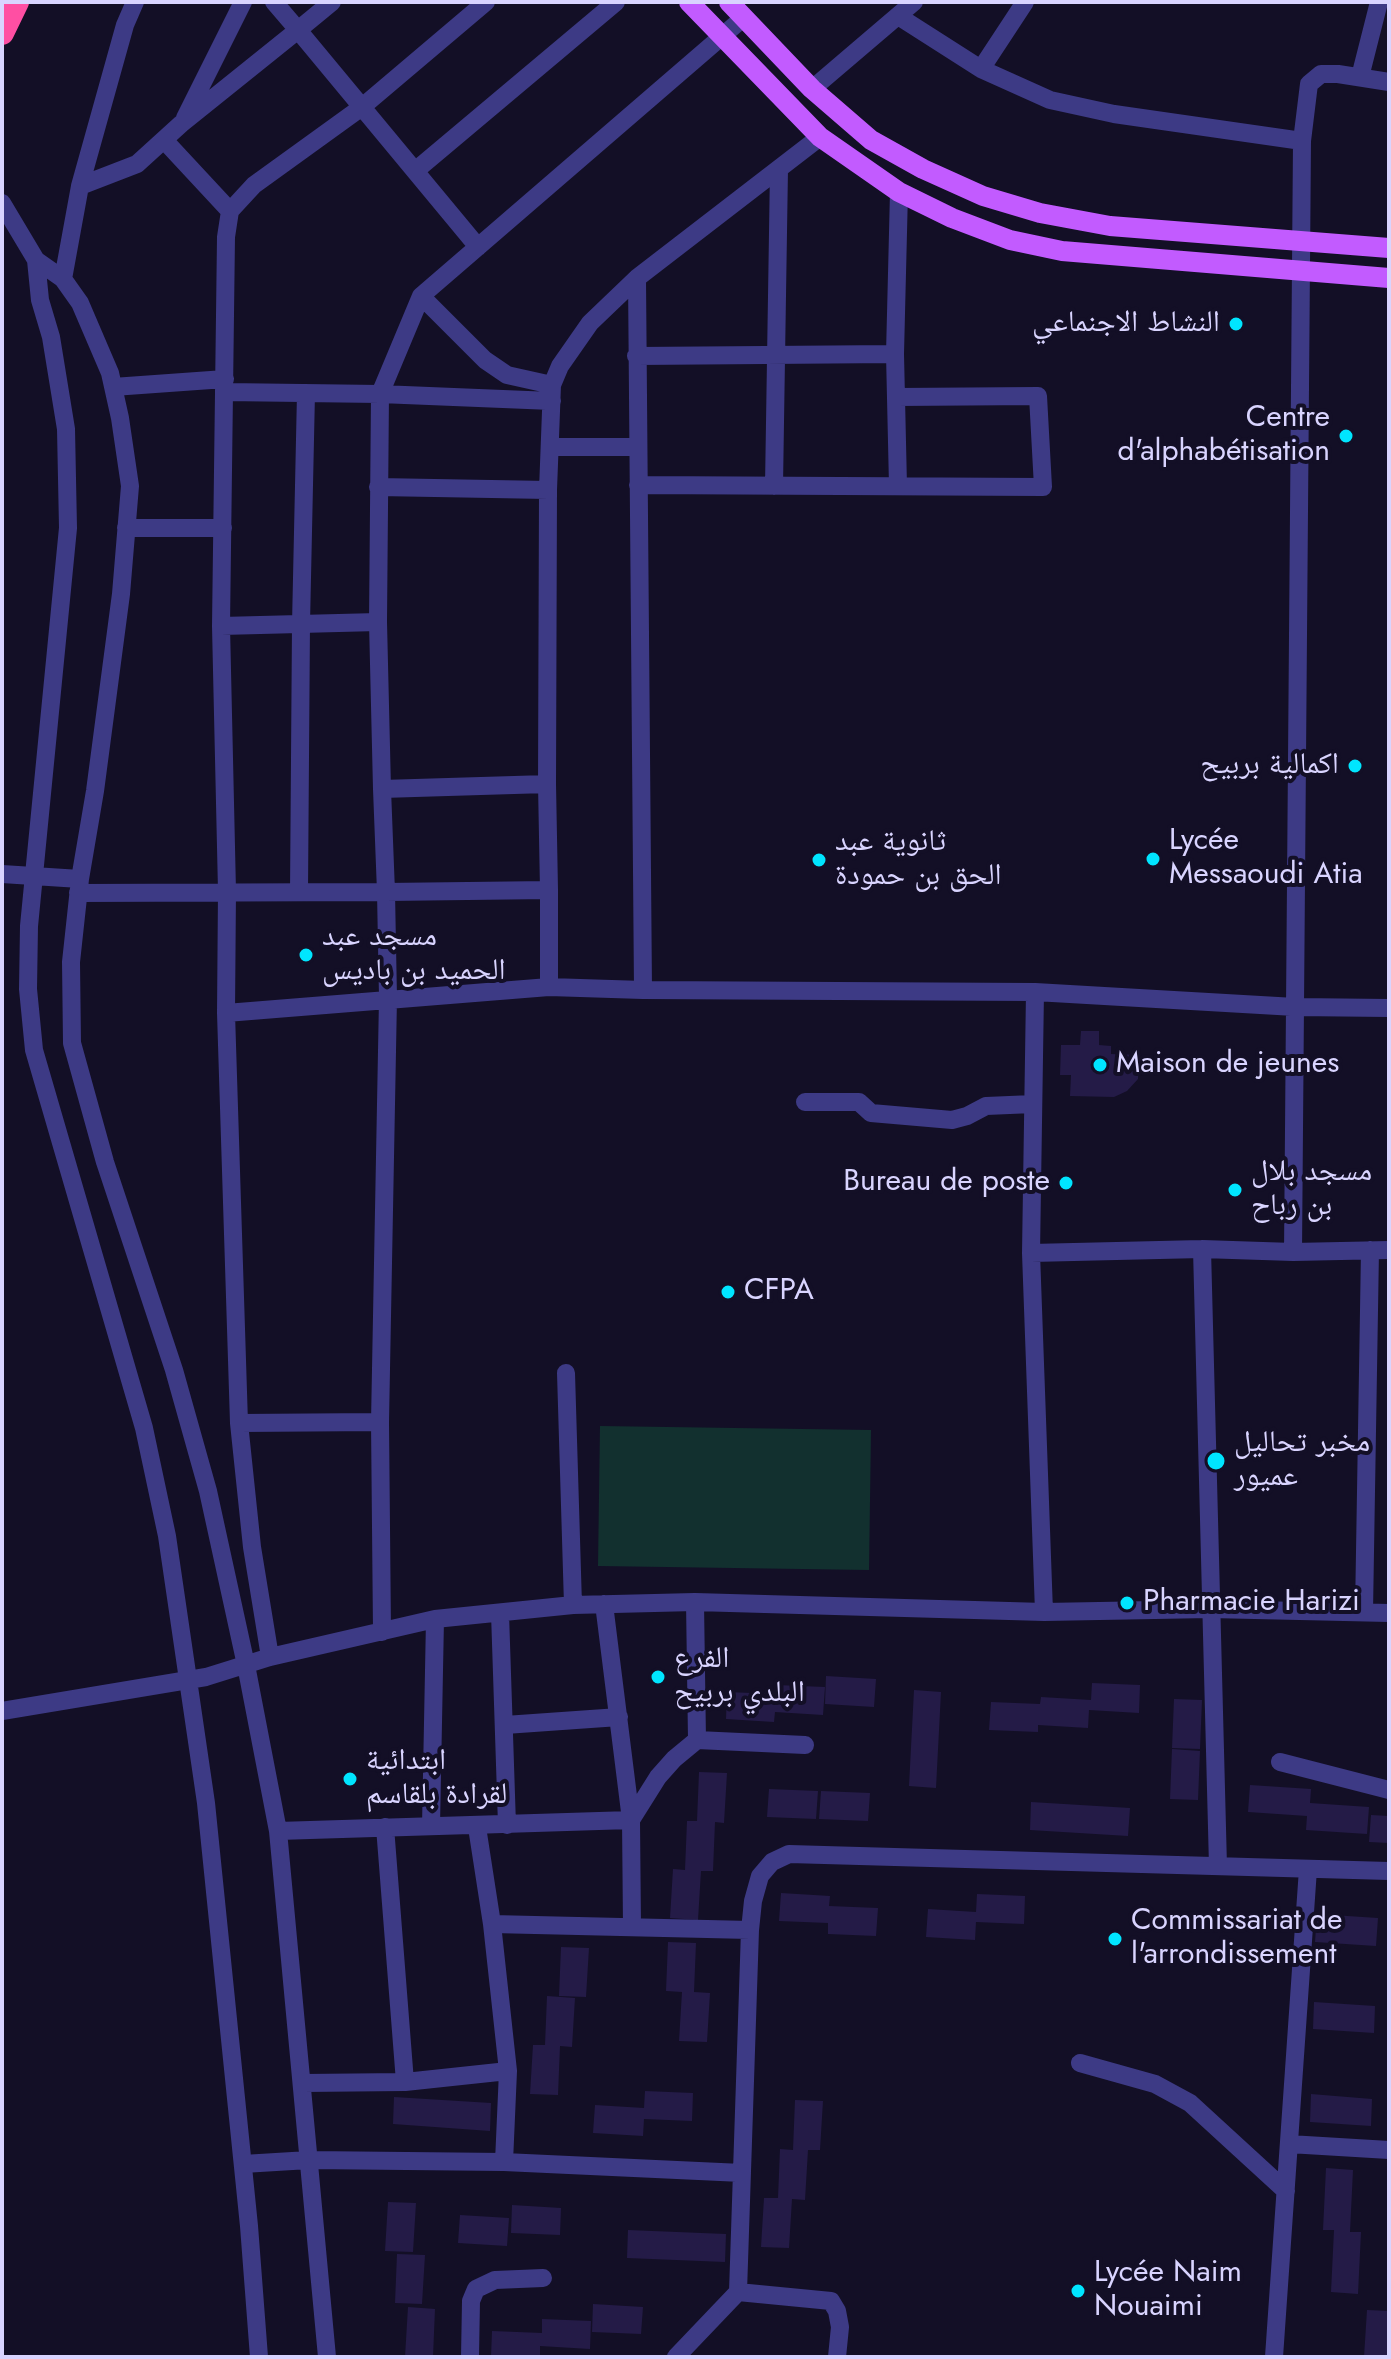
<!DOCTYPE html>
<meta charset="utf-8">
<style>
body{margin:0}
#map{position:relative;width:1391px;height:2359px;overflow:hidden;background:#130f26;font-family:Jost,sans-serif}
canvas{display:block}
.frame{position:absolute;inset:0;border:4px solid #d9d4ff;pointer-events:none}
</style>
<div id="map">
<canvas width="1391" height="2359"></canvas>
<div class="frame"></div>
</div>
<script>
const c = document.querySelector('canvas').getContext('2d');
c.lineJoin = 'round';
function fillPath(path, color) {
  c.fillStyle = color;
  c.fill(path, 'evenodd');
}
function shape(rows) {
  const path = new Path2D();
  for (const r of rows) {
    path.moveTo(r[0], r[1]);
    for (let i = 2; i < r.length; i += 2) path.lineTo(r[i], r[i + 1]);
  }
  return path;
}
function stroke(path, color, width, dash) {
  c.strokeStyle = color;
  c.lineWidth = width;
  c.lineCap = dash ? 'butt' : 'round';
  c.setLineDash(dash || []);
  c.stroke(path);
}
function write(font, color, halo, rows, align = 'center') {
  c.font = font + ' Jost,"Noto Naskh Arabic",sans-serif';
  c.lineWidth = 8;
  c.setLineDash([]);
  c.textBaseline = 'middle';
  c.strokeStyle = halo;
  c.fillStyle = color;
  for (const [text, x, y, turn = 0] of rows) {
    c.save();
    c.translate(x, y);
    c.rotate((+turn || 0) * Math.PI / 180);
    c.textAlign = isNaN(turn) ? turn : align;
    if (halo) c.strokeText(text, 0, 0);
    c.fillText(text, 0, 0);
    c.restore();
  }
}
fillPath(shape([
 [600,1426,871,1430,869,1570,598,1566]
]), '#12302f');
fillPath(shape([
 [1081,1031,1099,1031,1099,1045,1111,1046,1111,1054,1139,1055,1138,1079,1127,1091,1114,1097,1070,1096,1071,1075,1060,1075,1061,1045,1080,1045],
 [826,1676,876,1679,874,1707,825,1704],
 [1092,1683,1140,1685,1139,1713,1089,1710,1088,1728,1038,1725,1038,1732,989,1730,991,1702,1040,1704,1041,1697,1091,1700],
 [776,1685,825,1687,823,1715,775,1712,774,1722,726,1719,727,1692,776,1694],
 [914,1690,941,1692,936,1788,909,1786],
 [1174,1699,1202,1700,1200,1749,1172,1748],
 [1172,1749,1200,1751,1198,1800,1170,1799],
 [699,1772,727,1773,724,1823,715,1822,713,1871,701,1871,698,1920,670,1918,673,1869,685,1870,687,1821,697,1821],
 [1250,1785,1311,1789,1310,1803,1369,1807,1367,1834,1306,1830,1307,1816,1248,1812],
 [769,1789,818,1791,816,1819,767,1817],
 [821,1791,870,1793,868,1821,819,1819],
 [1031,1802,1130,1808,1128,1836,1030,1830],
 [1371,1815,1389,1816,1389,1843,1369,1842],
 [781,1893,830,1896,829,1906,878,1908,876,1936,828,1934,828,1923,779,1921],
 [977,1894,1025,1896,1024,1924,976,1922,975,1940,926,1937,928,1909,976,1912],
 [1317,1914,1378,1918,1376,1946,1315,1942],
 [668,1942,696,1943,694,1992,710,1993,707,2042,679,2041,682,1992,666,1991],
 [561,1947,589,1948,586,1997,559,1996],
 [547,1996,575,1998,572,2047,560,2046,558,2095,530,2094,533,2045,545,2045],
 [1314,2002,1375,2006,1374,2033,1313,2029],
 [645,2091,693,2093,692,2121,644,2119,643,2136,593,2133,595,2105,644,2108],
 [1311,2094,1372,2099,1371,2126,1310,2122],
 [394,2097,491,2103,490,2131,393,2124],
 [795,2100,823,2101,820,2150,808,2150,805,2200,792,2199,789,2248,761,2247,764,2198,778,2198,780,2149,793,2150],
 [1326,2168,1353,2170,1350,2232,1361,2232,1358,2294,1331,2292,1334,2230,1323,2230],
 [388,2202,416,2203,413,2252,385,2251],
 [512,2205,561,2208,560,2235,511,2233],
 [460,2215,509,2218,507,2246,458,2243],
 [628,2230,726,2234,725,2262,627,2258],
 [397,2254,425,2255,422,2304,395,2303],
 [593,2304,643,2307,641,2334,592,2332],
 [408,2307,435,2309,433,2357,405,2357],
 [1367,2310,1389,2311,1389,2357,1364,2357],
 [542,2319,591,2321,590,2349,540,2346,540,2357,491,2357,492,2331,542,2333]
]), '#241b47');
stroke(shape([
 [332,2,298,30,478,247],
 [898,16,981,69,1050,100,1114,114,1302,141],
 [981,69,1025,2],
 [1360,77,1379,2],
 [1389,82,1338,74,1321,74,1309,84,1302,141,1293,1252,1389,1250],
 [812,89,914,2],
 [185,118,243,2],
 [164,140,230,211],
 [415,171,616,2],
 [80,186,125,25,135,2],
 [2,203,36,260,63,279,80,303,110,373,120,418,130,486,121,594,95,791,80,879,71,962,72,1043,105,1162,174,1370,208,1491,246,1665,278,1831,327,2357],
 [36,260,40,300,51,337,66,429,68,528,29,926,28,989,34,1050,144,1428,167,1536,206,1803,249,2226,259,2357],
 [637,278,643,990,1035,992,1295,1007,1389,1008],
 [63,279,80,186,137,164,181,124,298,30,274,2],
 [421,296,485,360,507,375,552,385,560,366,590,323,637,278,820,137],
 [636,356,895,354],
 [113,387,225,379],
 [225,392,380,394,378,622,382,789,547,784,548,490,552,385],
 [552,401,380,394,421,296,742,19],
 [551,447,637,447],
 [638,485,1043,487,1038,396,896,397],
 [774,486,779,169],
 [898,486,895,354,899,192],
 [378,487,548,490],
 [126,528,223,528],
 [221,626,378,622],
 [382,789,386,892,549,890,547,784],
 [2,874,80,879],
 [549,890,549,987],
 [299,891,301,624,306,393],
 [78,893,386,892,388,998,380,1422,382,1632],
 [1035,992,1031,1253,1044,1612],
 [226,1013,549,987,643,990],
 [805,1102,859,1102,871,1113,952,1120,967,1116,986,1106,1033,1104],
 [1202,1249,1218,1866],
 [1031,1253,1202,1249,1293,1252],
 [566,1373,573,1605],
 [380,1422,239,1423,226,1013,227,891,221,626,226,237,230,211,254,185,362,107,486,2],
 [239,1423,252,1547,270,1657],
 [695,1602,697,1740],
 [1364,1612,1370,1250],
 [500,1613,507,1825],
 [2,1711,206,1677,270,1657,435,1619,573,1605,695,1602,1044,1612,1210,1609,1389,1613],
 [505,1725,619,1717],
 [1280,1762,1389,1790],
 [431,1826,435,1619],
 [385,1827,405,2082],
 [278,1831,631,1820,604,1604],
 [492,1924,750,1930],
 [632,1927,631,1820,658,1777,674,1759,697,1740,805,1745],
 [1080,2063,1155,2084,1190,2103,1286,2191],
 [303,2083,405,2082,508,2071,492,1924,477,1827],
 [1289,2144,1389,2150],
 [504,2162,508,2071],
 [243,2164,309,2160,504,2162,742,2173],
 [470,2357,471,2301,476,2289,495,2280,543,2278],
 [676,2357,738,2292],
 [837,2357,840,2327,837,2311,831,2301,738,2292,750,1930,753,1901,760,1876,772,1862,789,1854,1389,1871],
 [1274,2357,1308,1869]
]), '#3d3a85', 18);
stroke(shape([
 [689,2,820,137,899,192,952,218,1010,240,1062,251,1389,278],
 [729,2,812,89,871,140,923,169,983,196,1040,213,1110,226,1389,248]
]), '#c25bff', 20);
stroke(shape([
 [2,33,17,2]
]), '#ff4fa3', 24);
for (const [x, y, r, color] of [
 [1236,324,8,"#00e5ff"],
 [1346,436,8,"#00e5ff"],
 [1355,766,8,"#00e5ff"],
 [1153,859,8,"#00e5ff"],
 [819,860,8,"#00e5ff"],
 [306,955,8,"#00e5ff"],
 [1100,1065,8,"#00e5ff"],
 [1066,1183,8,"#00e5ff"],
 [1235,1190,8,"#00e5ff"],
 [728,1292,8,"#00e5ff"],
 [1216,1461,10,"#00e5ff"],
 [1127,1603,8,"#00e5ff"],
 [658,1677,8,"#00e5ff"],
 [350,1779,8,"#00e5ff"],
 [1115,1939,8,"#00e5ff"],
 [1078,2291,8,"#00e5ff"]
]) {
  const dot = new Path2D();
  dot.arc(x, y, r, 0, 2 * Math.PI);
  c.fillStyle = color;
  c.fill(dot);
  stroke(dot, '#130f26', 3);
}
write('30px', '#d9d4ff', '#130f26', [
 ["النشاط الاجنماعي",1220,324,"right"],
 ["Centre",1330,419,"right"],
 ["d'alphabétisation",1330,453,"right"],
 ["اكمالية بربيح",1339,766,"right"],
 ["Lycée",1169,842],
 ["Messaoudi Atia",1169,876],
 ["ثانوية عبد",835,843],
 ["الحق بن حمودة",835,877],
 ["مسجد عبد",322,938],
 ["الحميد بن باديس",322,972],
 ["Maison de jeunes",1116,1065],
 ["مسجد بلال",1251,1173],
 ["بن رباح",1251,1207],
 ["Bureau de poste",1050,1183,"right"],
 ["CFPA",744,1292],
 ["مخبر تحاليل",1234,1444],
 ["عميور",1234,1478],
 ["Pharmacie Harizi",1143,1603],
 ["الفرع",674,1660],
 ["البلدي بربيح",674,1694],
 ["ابتدائية",366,1762],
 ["لقرادة بلقاسم",366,1796],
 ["Commissariat de",1131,1922],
 ["l'arrondissement",1131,1956],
 ["Lycée Naim",1094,2274],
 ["Nouaimi",1094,2308]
], 'left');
</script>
